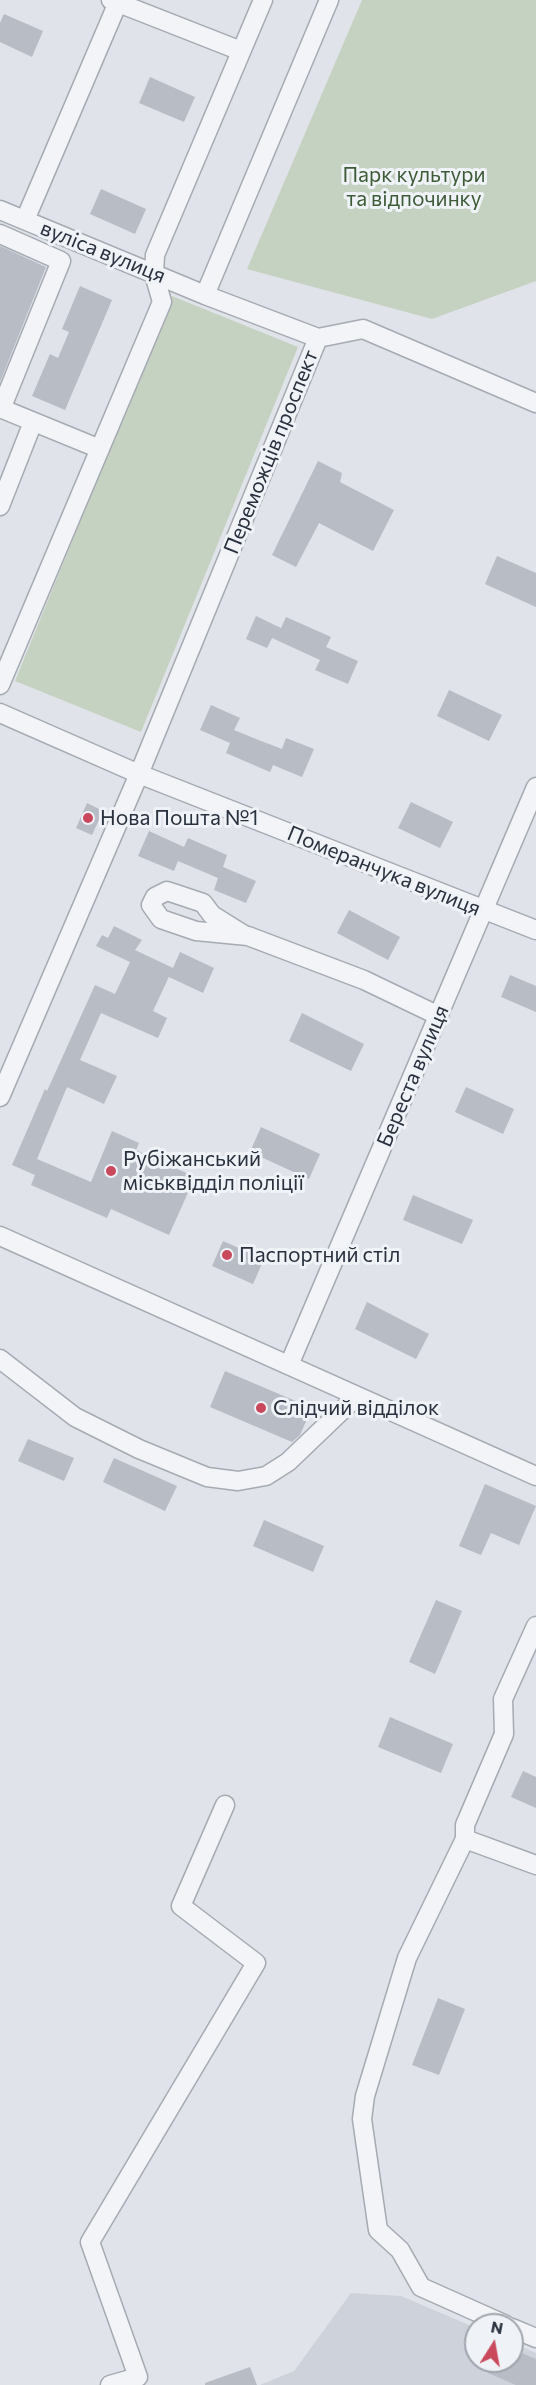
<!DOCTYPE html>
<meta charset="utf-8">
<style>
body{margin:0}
#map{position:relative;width:536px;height:2385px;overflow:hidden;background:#e0e3e9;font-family:Commissioner,sans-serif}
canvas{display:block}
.north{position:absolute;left:464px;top:2313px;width:60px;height:60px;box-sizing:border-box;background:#eff2f6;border:2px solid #a0a5ad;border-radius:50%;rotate:11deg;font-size:16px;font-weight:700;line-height:24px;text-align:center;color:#29313f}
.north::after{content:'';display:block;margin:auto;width:21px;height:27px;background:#ca485c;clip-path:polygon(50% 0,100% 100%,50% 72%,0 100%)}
</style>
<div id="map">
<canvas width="536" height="2385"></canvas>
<div class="north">N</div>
</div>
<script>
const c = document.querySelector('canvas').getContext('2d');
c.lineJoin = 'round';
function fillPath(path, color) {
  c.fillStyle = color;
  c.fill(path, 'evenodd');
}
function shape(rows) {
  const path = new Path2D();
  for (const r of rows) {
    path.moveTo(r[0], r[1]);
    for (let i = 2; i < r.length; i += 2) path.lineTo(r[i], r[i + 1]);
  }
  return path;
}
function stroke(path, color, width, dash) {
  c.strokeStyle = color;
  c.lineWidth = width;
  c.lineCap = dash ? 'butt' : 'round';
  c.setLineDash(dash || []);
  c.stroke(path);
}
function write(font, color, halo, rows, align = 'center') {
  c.font = font + ' Commissioner,sans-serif';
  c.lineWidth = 6;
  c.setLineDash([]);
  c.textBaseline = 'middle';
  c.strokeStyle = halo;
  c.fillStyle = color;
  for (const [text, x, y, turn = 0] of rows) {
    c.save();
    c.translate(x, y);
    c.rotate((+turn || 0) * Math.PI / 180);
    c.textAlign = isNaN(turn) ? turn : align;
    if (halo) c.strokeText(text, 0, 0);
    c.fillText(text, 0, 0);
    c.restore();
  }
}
fillPath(shape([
 [351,2293,401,2296,476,2328,476,2361,512,2361,512,2343,536,2353,536,2385,260,2385,294,2371]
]), '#ced2da');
fillPath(shape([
 [362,0,536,0,536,281,432,319,247,269],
 [172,296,298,347,141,732,15,681]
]), '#c6d2c1');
fillPath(shape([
 [4,14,43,31,32,57,0,42,0,23],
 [150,77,195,97,184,122,139,103],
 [101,189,146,209,135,234,90,214],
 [0,246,46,267,0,382],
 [80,286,112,300,65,410,32,396,50,354,58,358,69,332,62,329],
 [318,461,342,473,340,482,394,510,373,551,319,523,296,567,272,555],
 [497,556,536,573,536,607,485,584],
 [256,616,281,628,286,617,331,637,326,647,358,661,348,684,315,670,320,660,272,638,267,648,246,639],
 [449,690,502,715,489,741,437,716],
 [211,705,240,718,234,730,256,739,282,749,286,738,314,749,302,777,273,765,270,772,226,753,230,743,200,730],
 [411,802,453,822,440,848,398,828],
 [87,803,103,811,92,835,76,828],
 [149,831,184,847,188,838,227,855,223,867,256,881,246,903,214,890,218,878,178,861,174,871,138,856],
 [349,910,400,937,388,960,337,933],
 [114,926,142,940,135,950,173,968,153,1011,167,1018,158,1038,101,1013,80,1060,117,1076,104,1104,67,1087,37,1159,91,1182,112,1131,139,1143,136,1150,195,1177,169,1235,111,1209,107,1218,31,1185,35,1175,12,1165,45,1089,47,1091,95,985,115,994,130,962,96,946,102,935,108,938],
 [180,952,214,968,203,993,169,977],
 [510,975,536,986,536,1012,501,997],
 [302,1013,364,1044,351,1071,289,1041],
 [466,1087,514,1109,503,1134,455,1112],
 [261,1127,320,1154,309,1179,250,1152],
 [413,1195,473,1220,462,1244,403,1220],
 [223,1241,264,1259,253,1284,212,1266],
 [367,1302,429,1334,416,1359,355,1329],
 [225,1371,312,1408,300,1435,292,1442,210,1407],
 [28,1439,74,1458,64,1481,18,1461],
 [114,1458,177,1486,165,1511,103,1482],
 [485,1484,536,1506,519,1545,491,1533,481,1555,459,1546],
 [264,1520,324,1546,313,1572,253,1546],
 [436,1600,462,1611,435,1674,409,1662],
 [390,1717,453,1744,441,1773,378,1747],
 [523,1771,536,1777,536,1808,511,1797],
 [438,1998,465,2009,439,2075,412,2065],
 [512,2349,536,2359,536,2385,516,2385,488,2373,493,2361,512,2361],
 [250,2367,257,2385,205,2385,205,2383]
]), '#b7bcc5');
const minor = shape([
 [111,0,241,51],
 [0,210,205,295,318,338],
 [25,220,119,0],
 [0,234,61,261,1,409],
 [205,295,329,0],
 [318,338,363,329,536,403],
 [0,408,100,449],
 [0,506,33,422],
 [0,685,162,302,154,274,155,255,263,0],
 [0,713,139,774,536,930],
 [244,935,212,915,203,903,167,891,155,897,151,905,161,919,196,931,248,936,364,980,439,1016],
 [0,1097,139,774,318,338],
 [0,1236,536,1476],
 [0,1359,75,1417,139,1449,207,1477,238,1481,266,1476,288,1462,357,1396],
 [289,1365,536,787],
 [536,1626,503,1699,504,1734,465,1825,465,1839,536,1865],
 [465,1839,407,1958,365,2096,362,2119,378,2230,400,2250,421,2287,506,2325],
 [512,2328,536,2338],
 [110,2385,138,2377,90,2242,256,1963,181,1906,225,1805]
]);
stroke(minor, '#a5aab3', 21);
stroke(minor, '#f2f4f7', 18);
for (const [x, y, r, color] of [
 [88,818,6,"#ca485c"],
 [111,1171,6,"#ca485c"],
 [227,1255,6,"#ca485c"],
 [261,1408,6,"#ca485c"]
]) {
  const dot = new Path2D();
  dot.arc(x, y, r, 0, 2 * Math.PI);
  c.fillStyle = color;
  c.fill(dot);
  stroke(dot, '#eff2f6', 2);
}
write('21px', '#3e5b37', '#eff2f6', [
 ["Парк культури",414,175],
 ["та відпочинку",414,199]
]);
write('21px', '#29313f', '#eff2f6', [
 ["вуліса вулиця",103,252,22],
 ["Переможців проспект",271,452,-68],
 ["Померанчука вулиця",384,871,22],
 ["Береста вулиця",413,1076,-67]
]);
write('21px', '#29313f', '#eff2f6', [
 ["Нова Пошта №1",100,818],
 ["Рубіжанський",123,1159],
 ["міськвідділ поліції",123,1183],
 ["Паспортний стіл",239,1255],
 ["Слідчий відділок",273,1408]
], 'left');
</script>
